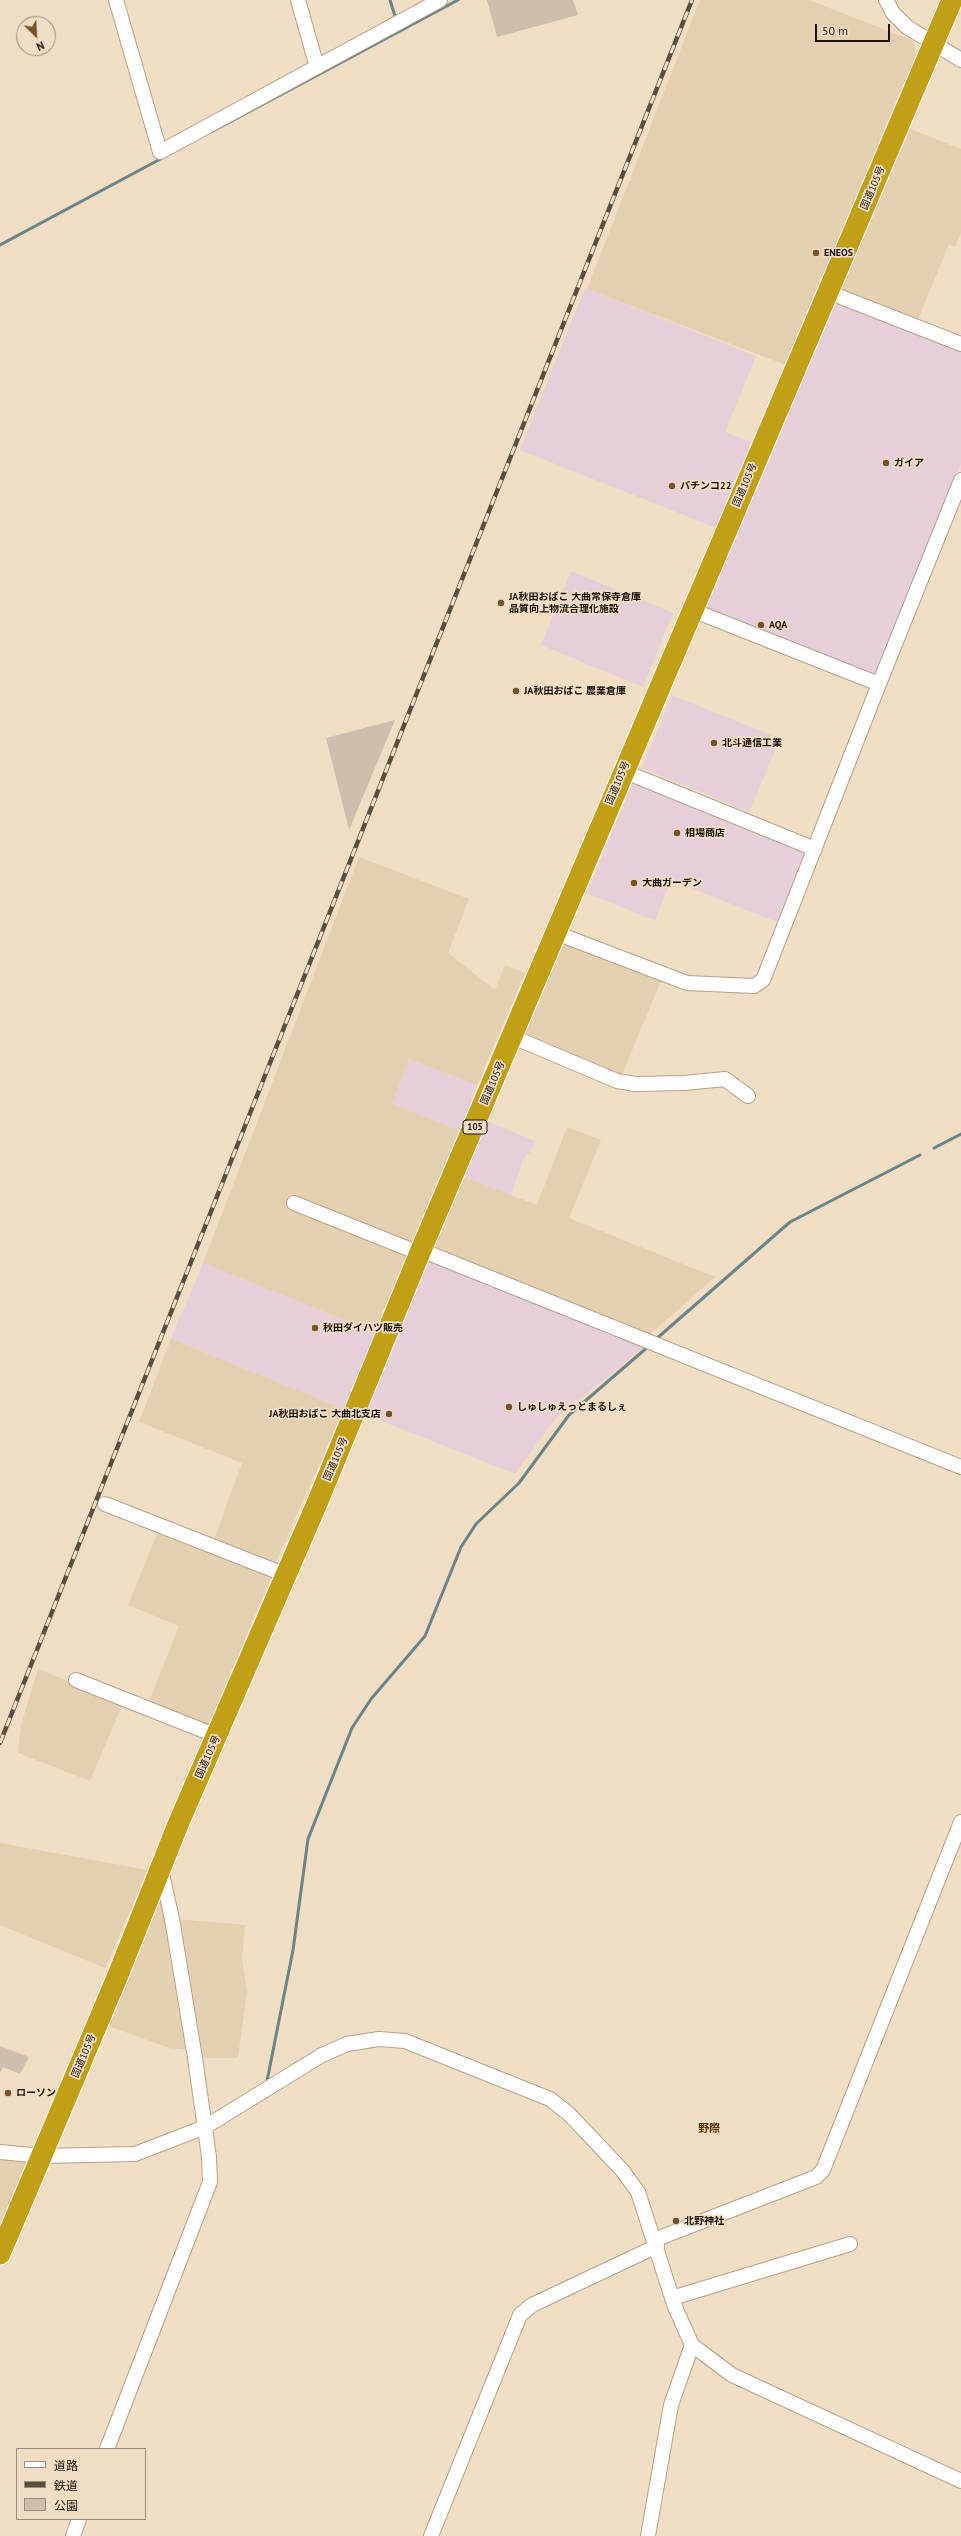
<!DOCTYPE html>
<meta charset="utf-8">
<style>
body{margin:0}
#map{position:relative;width:961px;height:2536px;overflow:hidden;background:#efddc4;font-family:"PT Sans","Noto Sans JP",sans-serif}
canvas{display:block}
.legend{position:absolute;left:16px;top:2448px;width:130px;height:72px;box-sizing:border-box;background:#efddc4;border:1px solid #998c7a;margin:0;padding:5px 7px;list-style:none;font-size:12px;color:#19130a}
.legend li{display:flex;align-items:center;gap:8px;height:20px}
.legend b{width:20px;border:1px solid #998c7a}
.north{position:absolute;left:16px;top:16px;width:40px;height:40px;box-sizing:border-box;background:#efddc4;border:1px solid #998c7a;border-radius:50%;rotate:156deg;font-size:11px;font-weight:700;line-height:16px;text-align:center;color:#19130a}
.north::after{content:'';display:block;margin:auto;width:14px;height:18px;background:#74532a;clip-path:polygon(50% 0,100% 100%,50% 72%,0 100%)}
.scale{position:absolute;left:815px;top:24px;width:75px;height:18px;box-sizing:border-box;border:2px solid #19130a;border-top:0;padding-left:5px;font-size:12px;line-height:14px;white-space:nowrap;color:#19130a;-webkit-text-stroke:3px #efddc4;paint-order:stroke}
</style>
<div id="map">
<canvas width="961" height="2536"></canvas>
<ul class="legend">
<li><b style="height:5px;background:#fff"></b>道路</li>
<li><b style="height:5px;background:#584f41"></b>鉄道</li>
<li><b style="height:11px;background:#cdbfac"></b>公園</li>
</ul>
<div class="north">N</div>
<div class="scale">50 m</div>
</div>
<script>
const c = document.querySelector('canvas').getContext('2d');
c.lineJoin = 'round';
function fillPath(path, color) {
  c.fillStyle = color;
  c.fill(path, 'evenodd');
}
function shape(rows) {
  const path = new Path2D();
  for (const r of rows) {
    path.moveTo(r[0], r[1]);
    for (let i = 2; i < r.length; i += 2) path.lineTo(r[i], r[i + 1]);
  }
  return path;
}
function stroke(path, color, width, dash) {
  c.strokeStyle = color;
  c.lineWidth = width;
  c.lineCap = dash ? 'butt' : 'round';
  c.setLineDash(dash || []);
  c.stroke(path);
}
function write(font, color, halo, rows, align = 'center') {
  c.font = font + ' "PT Sans","Noto Sans JP",sans-serif';
  c.lineWidth = 3.5;
  c.setLineDash([]);
  c.textBaseline = 'middle';
  c.strokeStyle = halo;
  c.fillStyle = color;
  for (const [text, x, y, turn = 0] of rows) {
    c.save();
    c.translate(x, y);
    c.rotate((+turn || 0) * Math.PI / 180);
    c.textAlign = isNaN(turn) ? turn : align;
    if (halo) c.strokeText(text, 0, 0);
    c.fillText(text, 0, 0);
    c.restore();
  }
}
fillPath(shape([
 [585,288,756,356,725,432,753,443,719,529,520,450],
 [833,296,961,348,961,464,875,677,706,610],
 [571,571,673,613,643,687,541,645],
 [672,695,780,739,749,812,642,768],
 [633,782,806,850,777,922,671,880,655,921,587,893],
 [409,1059,477,1085,460,1131,391,1104],
 [487,1121,535,1141,529,1154,527,1153,523,1160,511,1196,464,1177],
 [428,1261,644,1347,555,1419,515,1474,366,1415],
 [203,1263,377,1333,344,1409,171,1339]
]), '#e7cfd9');
fillPath(shape([
 [700,0,809,0,914,41,916,58,786,365,587,289],
 [903,126,961,149,961,233,955,247,949,244,917,322,836,289],
 [359,857,469,899,448,953,495,990,505,965,525,973,477,1085,409,1059,392,1104,460,1131,377,1333,203,1263],
 [565,936,663,976,621,1077,523,1037],
 [567,1127,601,1140,569,1218,715,1277,648,1336,431,1253,464,1177,537,1205],
 [171,1339,344,1409,274,1566,213,1542,242,1463,139,1422],
 [159,1529,272,1575,208,1727,148,1704,179,1626,128,1605],
 [38,1669,123,1703,90,1781,18,1753,21,1725],
 [0,1843,148,1870,105,1968,0,1925],
 [162,1892,190,2050,169,2048,106,2025],
 [176,1919,245,1925,242,1960,247,1991,238,2058,198,2058],
 [0,2156,30,2159,0,2226]
]), '#e5cfb1');
fillPath(shape([
 [487,0,573,0,578,15,497,37],
 [395,720,349,830,326,738],
 [0,2046,29,2057,20,2074,3,2067,0,2073]
]), '#cdbfac');
stroke(shape([
 [390,0,395,16],
 [213,131,458,0],
 [0,245,166,156],
 [934,1148,961,1134],
 [655,1340,790,1222,920,1155],
 [267,2081,293,1950,308,1839,352,1728,371,1699,425,1636,461,1547,476,1524,519,1483,569,1415,650,1345]
]), '#6b8487', 3);
const minor = shape([
 [116,0,160,152,440,0],
 [298,0,317,67],
 [886,0,893,13,907,27,961,60],
 [828,292,961,344],
 [692,610,879,684],
 [623,771,815,849],
 [556,933,687,983,754,986,763,980,879,684,961,480],
 [513,1037,617,1081,635,1084,684,1083,725,1079,748,1096],
 [294,1203,419,1253],
 [421,1250,961,1467],
 [105,1504,286,1575],
 [76,1680,217,1736],
 [0,2152,42,2156,135,2154,205,2127,322,2055,347,2044,379,2039,405,2041,550,2099,569,2114,622,2170,638,2192,675,2307,692,2345,732,2375,961,2481],
 [654,2240,816,2177,823,2170,961,1822],
 [672,2298,850,2244],
 [107,2449,210,2182,209,2157,195,2058,172,1919,161,1869],
 [73,2536,79,2519],
 [431,2536,520,2315,532,2305,657,2246],
 [648,2536,671,2405,692,2345]
]);
const highway = shape([
 [0,2254,118,1975,179,1822,318,1501,421,1250,952,0]
]);
stroke(minor, '#b3a28a', 16);
stroke(highway, '#fff', 23);
stroke(minor, '#fff', 14);
stroke(highway, '#c19f16', 21);
const rail = shape([
 [0,1743,692,0]
]);
stroke(rail, '#584f41', 4.5);
stroke(rail, '#efddc4', 3, [9]);
for (const [x, y, r, color] of [
 [816,253,4,"#74532a"],
 [886,463,4,"#74532a"],
 [672,486,4,"#74532a"],
 [501,603,4,"#74532a"],
 [761,625,4,"#74532a"],
 [516,691,4,"#74532a"],
 [714,743,4,"#74532a"],
 [677,833,4,"#74532a"],
 [634,883,4,"#74532a"],
 [315,1328,4,"#74532a"],
 [509,1407,4,"#74532a"],
 [389,1414,4,"#74532a"],
 [8,2093,4,"#74532a"],
 [676,2221,4,"#74532a"]
]) {
  const dot = new Path2D();
  dot.arc(x, y, r, 0, 2 * Math.PI);
  c.fillStyle = color;
  c.fill(dot);
  stroke(dot, '#efddc4', 1.5);
}
for (const [x, y, w] of [
 [475,1127,24]
]) {
  const box = new Path2D();
  box.roundRect(x - w / 2, y - 7, w, 14, 3);
  c.fillStyle = '#efddc4';
  c.fill(box);
  stroke(box, '#19130a', 1);
}
write('bold 9px', '#19130a', null, [
 ["105",475,1127]
]);
write('10px', '#19130a', '#efddc4', [
 ["国道105号",873,188,-67],
 ["国道105号",745,485,-67],
 ["国道105号",618,783,-67],
 ["国道105号",493,1083,-67],
 ["国道105号",336,1459,-67],
 ["国道105号",208,1757,-66],
 ["国道105号",84,2056,-67]
]);
write('bold 10px', '#19130a', '#efddc4', [
 ["ENEOS",824,253],
 ["ガイア",894,463],
 ["パチンコ22",680,486],
 ["JA秋田おばこ 大曲常保寺倉庫",509,597],
 ["品質向上物流合理化施設",509,609],
 ["AQA",769,625],
 ["JA秋田おばこ 農業倉庫",524,691],
 ["北斗通信工業",722,743],
 ["相場商店",685,833],
 ["大曲ガーデン",642,883],
 ["秋田ダイハツ販売",323,1328],
 ["しゅしゅえっとまるしぇ",517,1407],
 ["JA秋田おばこ 大曲北支店",381,1414,"right"],
 ["ローソン",16,2093],
 ["北野神社",684,2221]
], 'left');
write('bold 11px', '#5a3800', '#efddc4', [
 ["野際",709,2129]
]);
</script>
